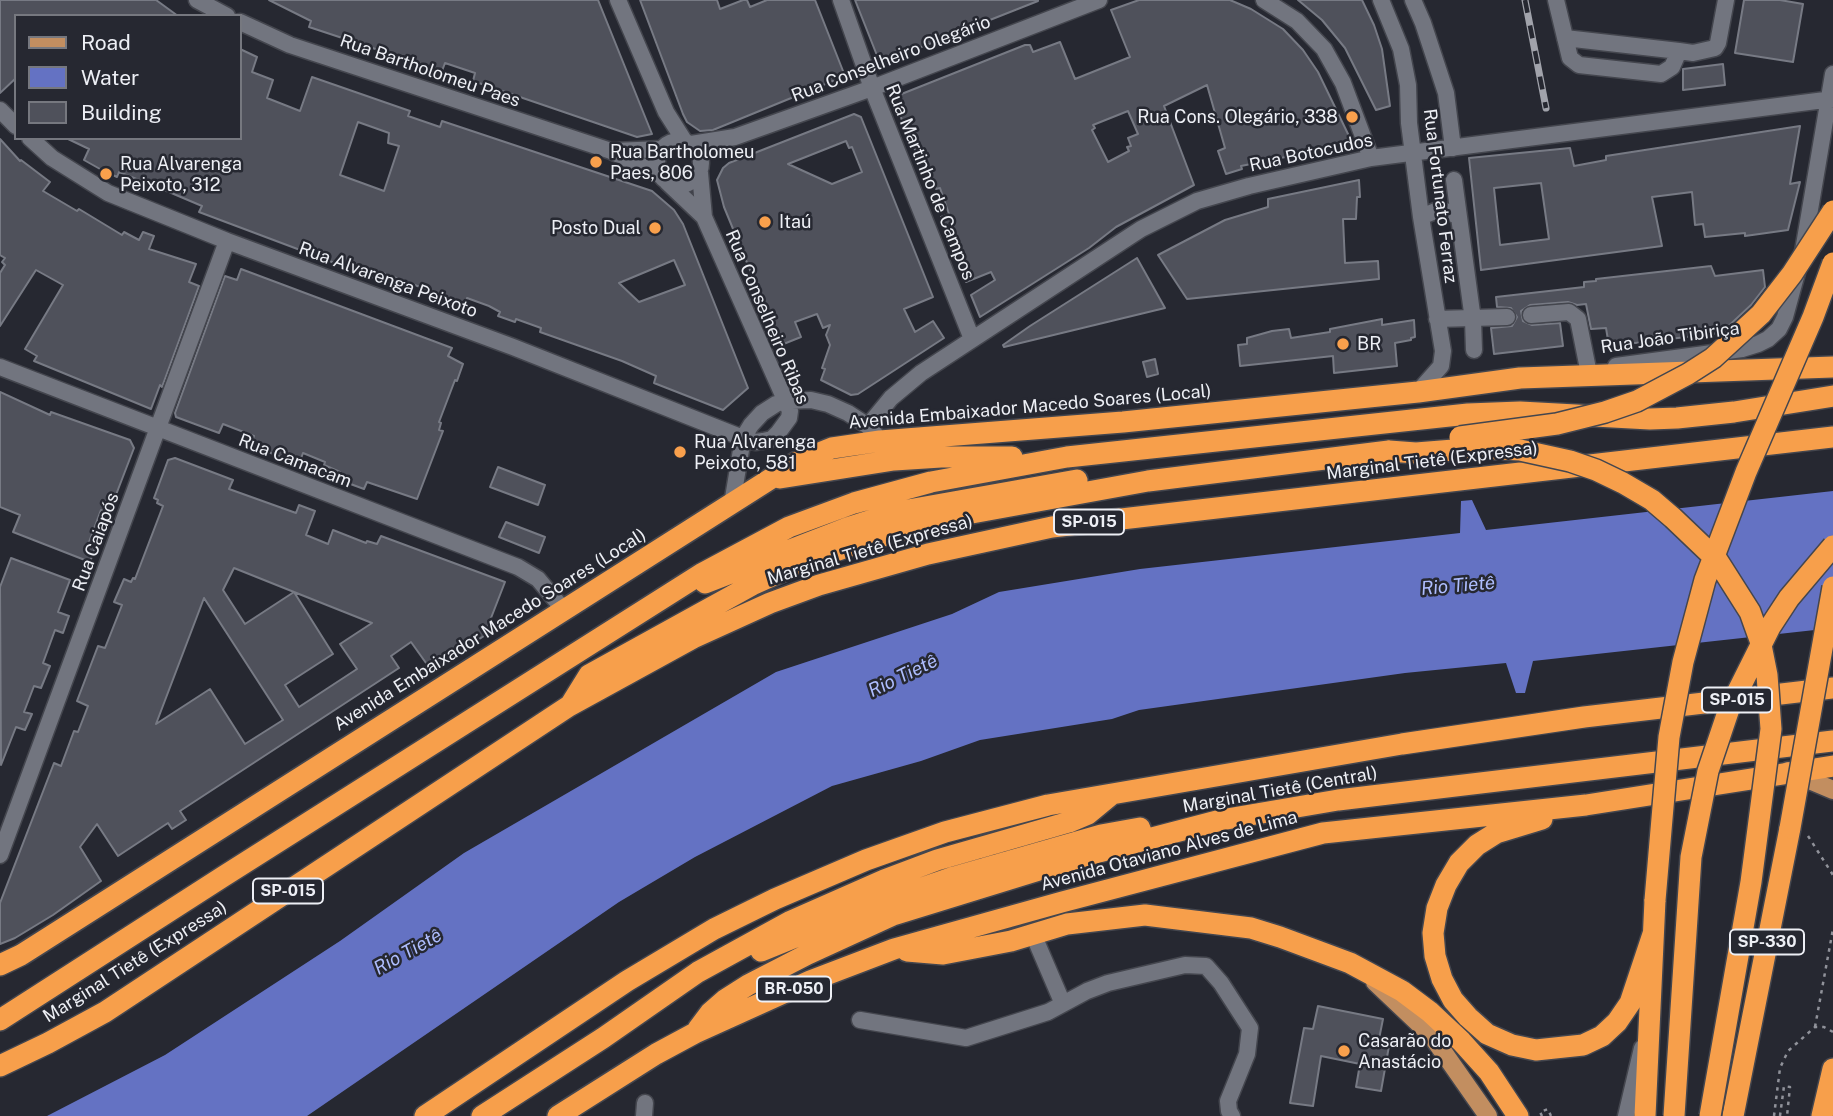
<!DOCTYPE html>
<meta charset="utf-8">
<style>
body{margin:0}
#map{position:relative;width:1833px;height:1116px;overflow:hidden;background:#262831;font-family:"Public Sans",sans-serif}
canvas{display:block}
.legend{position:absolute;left:14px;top:14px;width:228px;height:126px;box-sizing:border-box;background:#262831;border:2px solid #76787f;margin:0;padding:9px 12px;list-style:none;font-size:21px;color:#edeff5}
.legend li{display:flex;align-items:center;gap:14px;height:35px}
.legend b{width:35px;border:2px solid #76787f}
</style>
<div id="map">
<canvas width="1833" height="1116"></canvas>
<ul class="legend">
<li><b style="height:9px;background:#c28e60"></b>Road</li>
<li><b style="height:19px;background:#6472c3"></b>Water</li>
<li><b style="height:19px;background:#4f515b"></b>Building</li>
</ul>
</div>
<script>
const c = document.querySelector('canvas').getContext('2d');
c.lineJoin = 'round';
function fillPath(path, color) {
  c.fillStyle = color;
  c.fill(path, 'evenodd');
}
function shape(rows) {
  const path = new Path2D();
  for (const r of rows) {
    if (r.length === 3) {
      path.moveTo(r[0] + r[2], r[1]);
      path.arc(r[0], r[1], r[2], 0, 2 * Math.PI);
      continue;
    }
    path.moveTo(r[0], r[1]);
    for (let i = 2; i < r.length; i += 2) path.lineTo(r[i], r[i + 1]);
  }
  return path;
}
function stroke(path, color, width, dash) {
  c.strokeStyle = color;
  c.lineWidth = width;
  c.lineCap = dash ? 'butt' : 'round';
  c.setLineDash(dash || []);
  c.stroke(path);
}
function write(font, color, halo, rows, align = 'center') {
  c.font = font + ' "Public Sans",sans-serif';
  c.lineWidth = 5;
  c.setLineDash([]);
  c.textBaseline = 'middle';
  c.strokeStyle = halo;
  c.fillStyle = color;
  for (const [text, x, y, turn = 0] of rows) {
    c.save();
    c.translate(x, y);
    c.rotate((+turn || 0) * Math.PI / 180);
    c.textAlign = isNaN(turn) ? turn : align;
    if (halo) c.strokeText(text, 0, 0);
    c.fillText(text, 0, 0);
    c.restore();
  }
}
fillPath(shape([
 [1833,491,1833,628,1533,661,1525,693,1516,693,1506,663,1405,673,1139,710,1112,719,980,740,921,761,832,786,695,857,619,902,307,1116,47,1116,165,1055,340,941,464,853,776,672,952,614,999,592,1140,569,1460,533,1461,501,1472,500,1486,530]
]), '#6472c3');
const building = shape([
 [0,0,156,0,178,16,16,16,16,78,0,93,0,0],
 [269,0,598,0,652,134,637,137,473,81,475,73,445,63,442,71,309,27,311,21,269,0],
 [640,0,717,0,720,9,743,0,747,0,750,7,767,0,815,0,845,76,713,130,700,131,687,122,683,114,640,0],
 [855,0,1038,0,1038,1,886,61,878,58,855,0],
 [1139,0,1230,0,1251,9,1283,29,1303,50,1318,72,1349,136,1345,145,1241,166,1242,169,1226,174,1218,151,1225,148,1207,85,1164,106,1194,185,1116,227,1089,248,980,317,971,295,995,280,991,272,966,282,963,277,941,217,949,214,940,188,936,189,924,156,918,158,909,134,907,135,896,103,899,95,1025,45,1030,45,1033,52,1060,42,1075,79,1130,57,1111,10,1139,0],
 [1128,111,1138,134,1128,138,1131,146,1127,147,1129,151,1108,162,1092,130,1095,128,1093,125,1128,111],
 [1298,0,1362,0,1374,25,1382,49,1390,106,1376,110,1345,48,1322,20,1298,0],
 [1744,0,1780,0,1803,4,1793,62,1735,53,1744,0],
 [240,49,257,57,252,72,273,80,267,98,300,111,312,77,410,111,408,116,440,127,442,121,652,191,674,210,683,224,748,388,723,410,654,383,656,376,622,361,540,332,541,328,516,319,515,322,498,316,500,312,489,306,467,298,465,304,383,273,380,280,199,212,202,206,169,192,119,172,117,177,100,169,84,160,89,149,66,138,240,138,240,49],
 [358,122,389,133,388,143,399,146,384,191,340,175,358,122],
 [674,260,685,285,639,302,619,283,674,260],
 [1723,64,1725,85,1683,90,1683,69,1723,64],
 [854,114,861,117,933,297,904,309,915,332,933,321,944,338,858,394,851,395,821,380,825,369,822,368,830,345,826,335,830,325,823,328,817,314,795,322,801,337,781,345,724,207,717,180,723,168,729,163,854,114],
 [846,141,849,148,852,147,862,172,832,184,788,164,846,141],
 [1800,126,1790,184,1800,182,1788,230,1745,236,1745,233,1705,237,1703,224,1695,225,1692,192,1652,197,1662,246,1481,270,1469,158,1570,148,1574,166,1606,160,1606,156,1800,126],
 [1541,183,1549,239,1500,245,1494,188,1541,183],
 [0,139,20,161,21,160,50,182,43,191,77,211,79,209,122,235,124,232,139,240,143,232,154,236,149,249,196,264,189,282,199,286,162,387,160,385,151,409,34,361,37,356,25,349,63,285,36,270,0,326,0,273,5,265,2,262,5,258,0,255,0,139],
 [1359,180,1360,197,1357,197,1356,219,1343,219,1345,263,1378,261,1379,279,1187,299,1158,255,1225,220,1268,207,1268,199,1359,180],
 [1137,258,1165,308,1004,347,1003,345,1030,326,1137,258],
 [1711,266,1715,276,1763,270,1765,287,1751,305,1721,333,1609,346,1606,328,1591,329,1586,304,1577,305,1568,302,1530,305,1521,311,1523,321,1532,325,1560,323,1563,346,1494,354,1491,328,1512,326,1517,317,1511,308,1497,307,1496,297,1584,287,1584,282,1596,281,1596,279,1711,266],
 [241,269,452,348,448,356,463,364,457,381,455,380,439,422,441,423,439,430,443,431,417,499,367,482,364,489,337,479,340,472,324,465,325,462,303,453,299,464,250,445,254,436,223,424,219,433,176,417,175,413,225,276,237,280,241,269],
 [1382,319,1382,325,1414,320,1415,337,1411,338,1411,340,1395,343,1397,366,1334,373,1333,356,1240,366,1238,345,1247,344,1247,338,1272,331,1289,329,1291,338,1330,332,1330,329,1382,319],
 [1155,359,1158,374,1147,377,1143,362,1155,359],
 [0,392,50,415,51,412,130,440,134,448,109,513,101,510,89,542,96,545,90,562,13,532,20,515,0,507,0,392],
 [175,458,233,480,229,489,296,513,299,505,315,511,306,535,328,544,333,530,366,543,367,541,377,544,381,536,505,582,484,636,431,670,411,642,391,656,399,668,180,811,186,820,172,829,168,823,118,856,97,824,80,847,101,881,53,915,15,938,0,944,0,903,54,763,61,766,74,731,78,732,88,706,77,701,98,646,105,648,122,605,114,602,124,579,131,582,133,578,135,579,163,506,157,503,158,500,154,498,168,460,175,458],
 [234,568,294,592,245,624,223,590,234,568],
 [294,592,372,623,340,644,357,669,299,707,285,685,333,654,294,592],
 [204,598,283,720,245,744,210,689,156,724,204,598],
 [498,467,545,485,538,505,490,487,498,467],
 [506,522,545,537,539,553,499,537,506,522],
 [11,558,70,580,58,612,69,616,63,633,55,630,43,663,50,666,41,688,34,686,24,712,32,714,25,730,16,727,1,765,0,587,11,558],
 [1318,1006,1383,1019,1378,1044,1389,1046,1381,1091,1356,1087,1360,1064,1321,1056,1313,1106,1290,1103,1304,1028,1313,1029,1318,1006]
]);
fillPath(building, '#4f515b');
stroke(building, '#777a84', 2);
const minor = shape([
 [197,0,227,16],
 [618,0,666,112,685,142],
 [841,0,872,88,972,339],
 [1264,0,1297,21,1324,49,1343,83,1371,158],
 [1381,0,1401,49,1408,85,1409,123,1421,217,1443,351,1441,366,1418,392],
 [1413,0,1423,23,1446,93,1453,148],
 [1556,0,1570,58,1579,65,1661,74,1672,67,1679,51,1693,53,1715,48,1718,43,1726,0],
 [240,22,290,45,611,151,660,175],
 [1565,38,1679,51],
 [0,110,16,126],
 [30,138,52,158,108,193,227,241,513,347,743,438,755,442,763,441,772,439,778,433,789,418,790,411,704,217,700,173],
 [679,163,22],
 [691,144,735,137,872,88,1099,0],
 [613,151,662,149],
 [1454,180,1473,320,1474,350],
 [667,182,704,217],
 [1421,217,1440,209,1458,216],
 [1803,251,1833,74],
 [1531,315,1569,312,1578,319,1588,369],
 [1437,319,1507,317],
 [1616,366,1742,349,1758,344,1768,339,1779,329,1785,317,1797,273],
 [0,367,518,567,538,579,563,609],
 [868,426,891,398,921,373,1141,229,1197,201,1249,186,1371,158,1833,99],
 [732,504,743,438,751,425,762,413,776,404,785,401,811,400,828,404,848,413,868,426,875,434],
 [0,855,227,241],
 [1033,934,1063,1004],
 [860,1020,966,1038,1048,1012,1087,991,1108,983,1185,965,1206,966,1221,983,1250,1028,1247,1054,1228,1101,1229,1111,1232,1116],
 [644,1116,645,1103],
 [1626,1116,1642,1048]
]);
const major = shape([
 [1788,771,1833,790],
 [1375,982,1432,1036,1488,1116]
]);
const highway = shape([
 [780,478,894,460,941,457,1012,457],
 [705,583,847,528,897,512,1077,480],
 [571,704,589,675,752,585,801,563,858,543,950,517,1148,481,1389,451],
 [1542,819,1496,833,1477,845,1459,863,1446,885,1437,908,1433,933,1435,956,1442,979,1453,1000,1468,1017,1487,1034,1512,1045,1536,1050,1583,1045,1602,1036,1617,1022,1630,1003,1653,934],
 [761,951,879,903,954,877,1101,835,1140,828],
 [907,951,943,954,1011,941,1067,924,1145,915,1251,928,1280,937,1350,963,1402,991,1430,1012,1461,1041,1489,1072,1518,1116],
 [0,965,21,955,797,462,832,448,880,441,1123,422,1418,392,1520,378,1833,367],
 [0,1020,224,876,701,574,789,527,854,503,931,482,1067,457,1468,414,1520,412,1650,419,1677,418,1734,412,1833,396],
 [698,1029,710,1013,726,999,748,985,808,954,893,915,1091,854,1221,820,1338,800,1833,741],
 [0,1066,48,1043,105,1012,569,706,693,638,770,603,819,585,928,554,1052,527,1833,437],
 [425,1116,627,981,714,929,775,899,866,860,945,832,1048,805,1402,744,1584,717,1833,688],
 [482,1116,603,1038,698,972,791,921,884,880,937,860,1069,822,1088,814,1111,795],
 [558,1116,656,1054,695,1033,810,981,894,949,1062,902,1323,833,1586,805,1833,766],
 [1645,1116,1655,900],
 [1733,1116,1790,828],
 [1822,1116,1833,1069]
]);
stroke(minor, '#44464e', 19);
stroke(major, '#44464e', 21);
stroke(highway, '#44464e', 24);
stroke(shape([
 [1808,836,1833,875],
 [1815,1027,1833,929],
 [1542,1116,1540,1112,1548,1109,1551,1116],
 [1774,1116,1780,1068,1788,1051,1815,1027,1824,1027,1833,1032],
 [1780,1116,1784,1086,1790,1087,1787,1116]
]), '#90929a', 2.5, [3.5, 5]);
stroke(minor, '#72757f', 16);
stroke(major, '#c28e60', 18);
stroke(highway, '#f79f4b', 21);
const rail = shape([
 [1525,0,1546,108]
]);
stroke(rail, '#a1a3ab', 7);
stroke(rail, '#262831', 4.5, [13]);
const highwayBridge = shape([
 [1460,437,1557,424,1605,412,1637,401,1688,374,1713,358,1761,314,1792,274,1833,211],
 [1389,451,1416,453,1479,448,1520,450,1570,461,1596,470,1623,483,1652,500,1673,518,1717,560,1750,612,1760,640,1767,675,1771,729,1751,882,1710,1116],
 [1790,828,1833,587],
 [1655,900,1669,737,1683,662,1705,580,1746,472,1813,317,1833,263],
 [1674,1116,1691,857,1708,771,1729,709,1770,627,1789,598,1833,546]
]);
stroke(highwayBridge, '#44464e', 24, []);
stroke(highwayBridge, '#f79f4b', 21);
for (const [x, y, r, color] of [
 [1352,117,7,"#f9a04c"],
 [596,162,7,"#f9a04c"],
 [106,174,7,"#f9a04c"],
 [765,222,7,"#f9a04c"],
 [655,228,7,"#f9a04c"],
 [1343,344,7,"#f9a04c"],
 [680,452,7,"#f9a04c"],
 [1344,1051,7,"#f9a04c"]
]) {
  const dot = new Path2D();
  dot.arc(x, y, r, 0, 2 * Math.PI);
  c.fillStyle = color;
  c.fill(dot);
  stroke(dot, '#262831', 2.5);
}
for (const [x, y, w] of [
 [1089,522,70],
 [1737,700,70],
 [288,891,70],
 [1767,942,74],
 [794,989,74]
]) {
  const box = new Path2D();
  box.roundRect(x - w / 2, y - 12.5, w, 25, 5);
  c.fillStyle = '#262831';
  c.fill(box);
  stroke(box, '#edeff5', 2);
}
write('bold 16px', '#edeff5', null, [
 ["SP-015",1089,522],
 ["SP-015",1737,700],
 ["SP-015",288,891],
 ["SP-330",1767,942],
 ["BR-050",794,989]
]);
write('18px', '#edeff5', '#262831', [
 ["Rua Conselheiro Olegário",891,59,-21],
 ["Rua Bartholomeu Paes",430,71,19],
 ["Rua Botocudos",1311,153,-12],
 ["Rua Martinho de Campos",930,182,68],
 ["Rua Fortunato Ferraz",1440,196,83],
 ["Rua Alvarenga Peixoto",388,280,20],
 ["Rua Conselheiro Ribas",767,317,67],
 ["Rua João Tibiriça",1670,338,-8],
 ["Avenida Embaixador Macedo Soares (Local)",1030,407,-5],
 ["Rua Camacam",295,461,21],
 ["Marginal Tietê (Expressa)",1432,461,-7],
 ["Rua Caiapós",96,542,-70],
 ["Marginal Tietê (Expressa)",870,550,-16],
 ["Avenida Embaixador Macedo Soares (Local)",490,630,-32],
 ["Marginal Tietê (Central)",1280,790,-10],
 ["Avenida Otaviano Alves de Lima",1169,851,-15],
 ["Marginal Tietê (Expressa)",135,962,-32]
]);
write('18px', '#edeff5', '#262831', [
 ["Rua Cons. Olegário, 338",1338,117,"right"],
 ["Rua Bartholomeu",610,152],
 ["Paes, 806",610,173],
 ["Rua Alvarenga",120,164],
 ["Peixoto, 312",120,185],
 ["Itaú",779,222],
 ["Posto Dual",641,228,"right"],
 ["BR",1357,344],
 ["Rua Alvarenga",694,442],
 ["Peixoto, 581",694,463],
 ["Casarão do",1358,1041],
 ["Anastácio",1358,1062]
], 'left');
write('italic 19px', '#aebdfe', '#262831', [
 ["Rio Tietê",1458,586,-5],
 ["Rio Tietê",903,676,-26],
 ["Rio Tietê",408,952,-29]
]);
</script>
